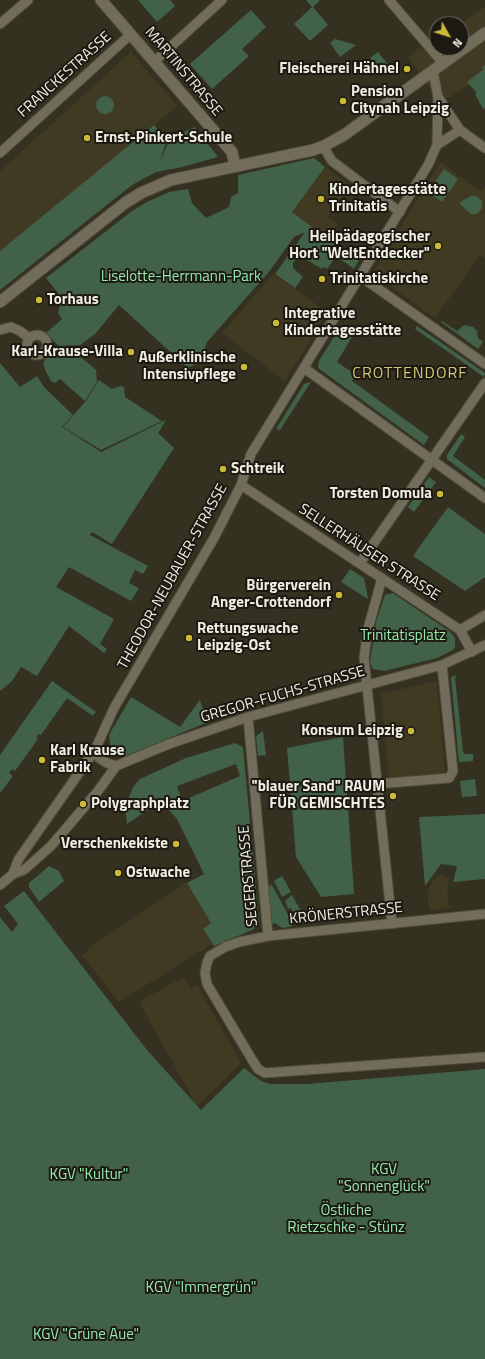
<!DOCTYPE html>
<meta charset="utf-8">
<style>
body{margin:0}
#map{position:relative;width:485px;height:1359px;overflow:hidden;background:#353120;font-family:"Titillium Web",sans-serif}
canvas{display:block}
.north{position:absolute;left:429px;top:16px;width:40px;height:40px;box-sizing:border-box;background:#1b1911;border:1px solid #706e65;border-radius:50%;rotate:129deg;font-size:11px;font-weight:700;line-height:16px;text-align:center;color:#f0ede2}
.north::after{content:'';display:block;margin:auto;width:14px;height:18px;background:#cdb938;clip-path:polygon(50% 0,100% 100%,50% 72%,0 100%)}
</style>
<div id="map">
<canvas width="485" height="1359"></canvas>
<div class="north">N</div>
</div>
<script>
const c = document.querySelector('canvas').getContext('2d');
c.lineJoin = 'round';
function fillPath(path, color) {
  c.fillStyle = color;
  c.fill(path, 'evenodd');
}
function shape(rows) {
  const path = new Path2D();
  for (const r of rows) {
    if (r.length === 3) {
      path.moveTo(r[0] + r[2], r[1]);
      path.arc(r[0], r[1], r[2], 0, 2 * Math.PI);
      continue;
    }
    path.moveTo(r[0], r[1]);
    for (let i = 2; i < r.length; i += 2) path.lineTo(r[i], r[i + 1]);
  }
  return path;
}
function stroke(path, color, width, dash) {
  c.strokeStyle = color;
  c.lineWidth = width;
  c.lineCap = dash ? 'butt' : 'round';
  c.setLineDash(dash || []);
  c.stroke(path);
}
function write(font, color, halo, rows, align = 'center') {
  c.font = font + ' "Titillium Web",sans-serif';
  c.lineWidth = 4;
  c.setLineDash([]);
  c.textBaseline = 'middle';
  c.strokeStyle = halo;
  c.fillStyle = color;
  for (const [text, x, y, turn = 0] of rows) {
    c.save();
    c.translate(x, y);
    c.rotate((+turn || 0) * Math.PI / 180);
    c.textAlign = isNaN(turn) ? turn : align;
    if (halo) c.strokeText(text, 0, 0);
    c.fillText(text, 0, 0);
    c.restore();
  }
}
fillPath(shape([
 [485,7,485,76,440,102,408,57,420,47,423,50,437,41,437,48,461,48,460,24],
 [131,52,177,106,90,179,0,251,0,171],
 [440,162,481,192,485,186,485,259,480,255,435,318,376,276,374,271],
 [325,167,351,186,328,216,338,224,327,239,292,212],
 [273,274,327,312,285,381,222,333],
 [437,681,445,775,389,779,381,694],
 [442,874,450,878,447,886,449,908,429,910,427,891,433,881],
 [186,882,211,923,203,929,212,944,119,1002,82,955,95,944],
 [184,977,191,988,197,985,241,1063,197,1106,139,1002]
]), '#413a23');
fillPath(shape([
 [138,0,170,0,175,6,157,22],
 [306,0,320,0,313,7,328,25,310,41,294,24,312,7],
 [251,10,266,27,242,49,249,56,212,89,190,64],
 [335,39,356,45,340,57,330,43],
 [378,52,390,67,380,72,370,58],
 [485,65,485,108,483,109,475,94,477,93,467,82,484,69,482,67],
 [105,105,9],
 [154,125,167,140,159,164,168,143,179,134,195,127,218,157,182,167,156,172,132,185,0,290,0,251],
 [314,158,325,167,292,212,351,257,354,254,360,258,354,269,336,256,327,269,324,267,322,269,302,257,296,259,293,263,293,268,303,277,295,288,275,274,305,232,294,237,268,273,207,342,200,361,188,368,119,305,95,334,80,345,59,346,46,333,62,319,58,313,62,298,46,278,132,211,147,202,169,192,188,189,192,203,206,218,229,207,231,197,238,193,238,175],
 [444,169,458,179,442,202,428,192],
 [471,196,476,196,482,201,482,208,477,214,471,214,460,204,460,202],
 [442,321,457,331,464,325,473,327,477,331,478,338,483,342,478,349,441,322],
 [417,326,485,373,484,377,415,329],
 [339,329,352,337,337,362,356,375,352,381,429,437,424,445,318,368,319,361],
 [59,355,75,355,82,358,96,370,97,382,85,401,60,379,55,383,51,381,46,372,43,363,46,358],
 [0,363,20,387,37,376,44,387,73,415,62,427,101,452,166,420,158,433,174,448,112,544,92,532,90,535,148,566,143,574,135,570,131,578,129,583,139,588,131,601,69,567,56,587,114,619,100,644,107,649,104,653,69,626,37,676,21,667,12,681,0,691],
 [99,380,112,389,121,386,124,387,125,397,162,421,101,450,63,427,86,401],
 [311,382,280,430,276,429,304,384],
 [461,434,465,437,453,456,485,480,485,488,447,459,447,455],
 [429,477,436,482,414,512,408,507],
 [448,507,485,534,485,577,465,591,413,556],
 [350,569,364,578,368,599,341,582],
 [393,593,449,631,455,638,455,647,453,650,437,658,384,671,373,669,370,662,376,622,385,595],
 [457,675,455,678,463,752,465,754,473,754,473,761,459,762,451,677],
 [52,681,96,712,93,716,67,698,41,735,39,734,36,737,38,739,15,771,12,769,9,773,13,776,0,793,0,755],
 [131,697,180,727,200,700,205,715,211,714,213,720,123,757,114,754,111,749,109,735],
 [263,731,266,755,258,756,256,736],
 [343,737,354,894,321,897,296,857,287,748],
 [235,743,243,747,259,922,257,927,252,930,214,946,203,929,211,923,187,883,204,874,177,819,161,801,127,824,125,808,133,787,140,779,186,758],
 [236,764,240,776,182,801,177,786],
 [475,779,477,796,462,797,460,781],
 [485,814,485,879,453,882,457,866,441,864,425,886,419,817],
 [49,866,59,871,64,881,39,902,29,887,29,883],
 [282,876,291,892,282,897,274,881],
 [272,885,293,924,293,926,282,928,275,923,272,924,270,919,266,886],
 [24,891,147,1050,201,1110,244,1068,261,1081,270,1084,307,1084,485,1069,485,1359,0,1359,0,917,12,932,18,924,4,906],
 [292,895,301,911,293,917,294,914,291,908,288,909,285,901]
]), '#416249');
const minor = shape([
 [389,0,443,63],
 [0,24,28,0],
 [154,62,222,0],
 [438,97,460,130,485,148],
 [437,145,460,130],
 [323,146,332,161,400,212],
 [0,153,131,34],
 [360,276,485,364],
 [0,330,11,327,20,331,29,338],
 [37,345,10],
 [304,368,485,498],
 [241,485,460,630,472,652],
 [360,563,485,383],
 [382,578,368,629,364,658,392,924],
 [460,630,485,615],
 [248,717,268,936],
 [95,750,99,758,107,763,116,766,169,744,248,717,442,665,485,645],
 [377,784,449,778,453,771,442,665],
 [13,874,18,860,95,750,114,708,214,538,241,485,251,454,428,165,437,145,438,97,433,71],
 [0,885,13,874,24,870,51,846,98,791,116,766],
 [485,914,268,936,239,942,225,947,210,956,207,963,205,973,207,984,251,1058,258,1069,265,1073,485,1057]
]);
const tertiary = shape([
 [101,0,232,152,235,166],
 [0,302,125,203,141,193,171,180,313,150,324,146,344,135,485,33]
]);
stroke(minor, '#504c3c', 11);
stroke(tertiary, '#504c3c', 13);
stroke(minor, '#726d5a', 9);
stroke(tertiary, '#726d5a', 11);
for (const [x, y, r, color] of [
 [407,69,4,"#cdb938"],
 [343,101,4,"#cdb938"],
 [87,138,4,"#cdb938"],
 [321,199,4,"#cdb938"],
 [438,246,4,"#cdb938"],
 [322,279,4,"#cdb938"],
 [39,300,4,"#cdb938"],
 [276,323,4,"#cdb938"],
 [131,352,4,"#cdb938"],
 [244,367,4,"#cdb938"],
 [223,469,4,"#cdb938"],
 [440,494,4,"#cdb938"],
 [339,595,4,"#cdb938"],
 [189,638,4,"#cdb938"],
 [411,731,4,"#cdb938"],
 [42,760,4,"#cdb938"],
 [393,796,4,"#cdb938"],
 [83,804,4,"#cdb938"],
 [176,844,4,"#cdb938"],
 [118,873,4,"#cdb938"]
]) {
  const dot = new Path2D();
  dot.arc(x, y, r, 0, 2 * Math.PI);
  c.fillStyle = color;
  c.fill(dot);
  stroke(dot, '#1b1911', 1.5);
}
write('bold 15px', '#f0ede2', '#1b1911', [
 ["Fleischerei Hähnel",399,69,"right"],
 ["Pension",351,92],
 ["Citynah Leipzig",351,109],
 ["Ernst-Pinkert-Schule",95,138],
 ["Kindertagesstätte",329,190],
 ["Trinitatis",329,207],
 ["Heilpädagogischer",430,237,"right"],
 ["Hort \"WeltEntdecker\"",430,254,"right"],
 ["Trinitatiskirche",330,279],
 ["Torhaus",47,300],
 ["Integrative",284,314],
 ["Kindertagesstätte",284,331],
 ["Karl-Krause-Villa",123,352,"right"],
 ["Außerklinische",236,358,"right"],
 ["Intensivpflege",236,375,"right"],
 ["Schtreik",231,469],
 ["Torsten Domula",432,494,"right"],
 ["Bürgerverein",331,586,"right"],
 ["Anger-Crottendorf",331,603,"right"],
 ["Rettungswache",197,629],
 ["Leipzig-Ost",197,646],
 ["Konsum Leipzig",403,731,"right"],
 ["Karl Krause",50,751],
 ["Fabrik",50,768],
 ["\"blauer Sand\" RAUM",385,787,"right"],
 ["FÜR GEMISCHTES",385,804,"right"],
 ["Polygraphplatz",91,804],
 ["Verschenkekiste",168,844,"right"],
 ["Ostwache",126,873]
], 'left');
write('15px', '#f0ede2', '#1b1911', [
 ["MARTINSTRASSE",183,72,50],
 ["FRANCKESTRASSE",65,75,-42],
 ["SELLERHÄUSER STRASSE",369,553,33],
 ["THEODOR-NEUBAUER-STRASSE",173,577,-61],
 ["GREGOR-FUCHS-STRASSE",283,695,-16],
 ["SEGERSTRASSE",249,876,-95],
 ["KRÖNERSTRASSE",346,914,-6]
]);
write('15px', '#94e9ab', '#1b1911', [
 ["Liselotte-Herrmann-Park",181,277],
 ["Trinitatisplatz",403,636],
 ["KGV",384,1170],
 ["\"Sonnenglück\"",384,1187],
 ["KGV \"Kultur\"",89,1175],
 ["Östliche",346,1211],
 ["Rietzschke - Stünz",346,1228],
 ["KGV \"Immergrün\"",201,1288],
 ["KGV \"Grüne Aue\"",86,1335]
]);
c.letterSpacing = '1px';
write('16px', '#d2c577', '#1b1911', [
 ["CROTTENDORF",410,374]
]);
c.letterSpacing = '0px';
</script>
